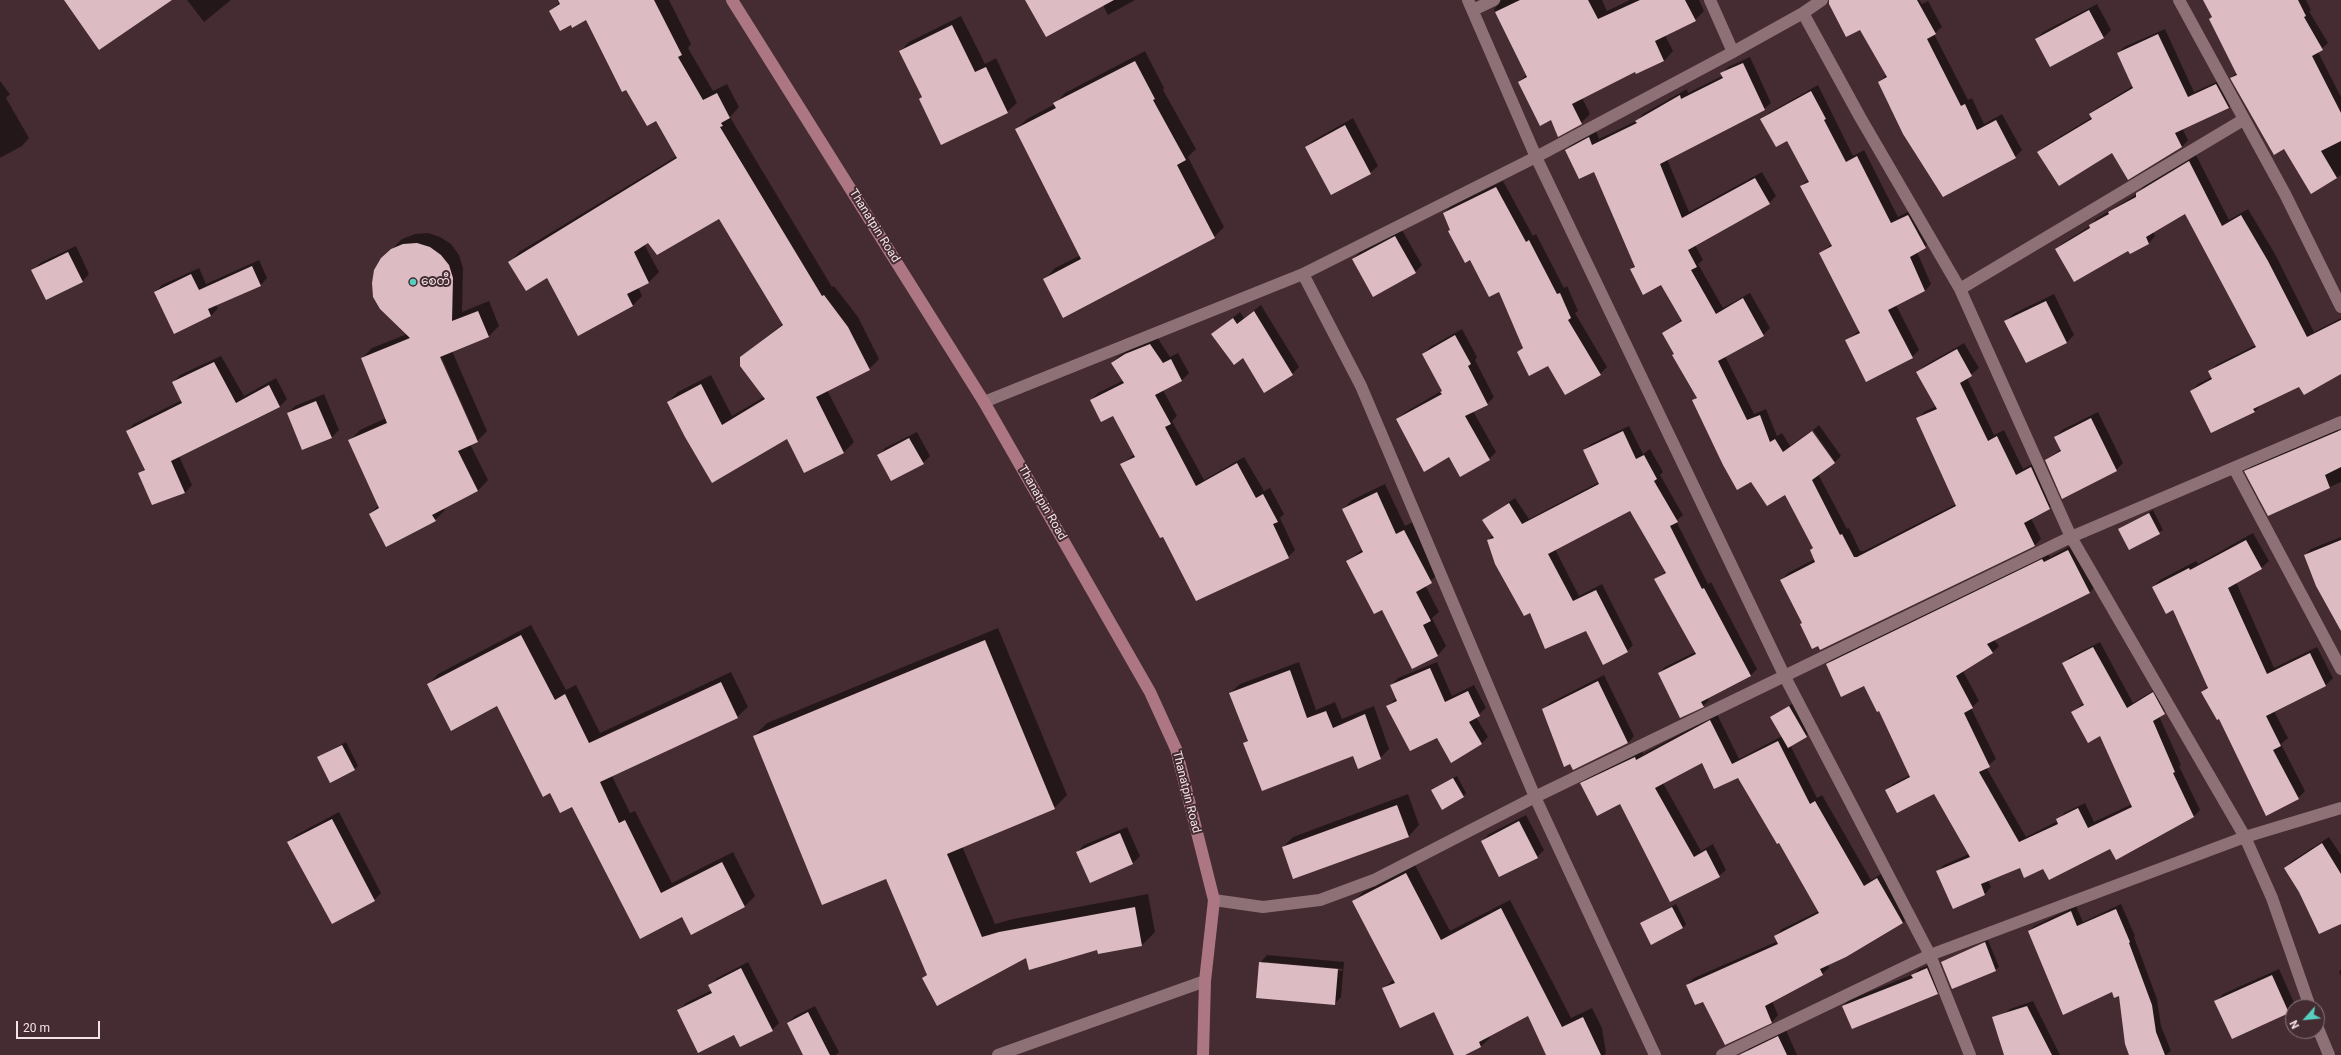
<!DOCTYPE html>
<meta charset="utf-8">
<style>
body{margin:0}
#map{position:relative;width:2341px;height:1055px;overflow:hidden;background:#452c32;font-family:Roboto,sans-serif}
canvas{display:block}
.north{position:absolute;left:2285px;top:999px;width:40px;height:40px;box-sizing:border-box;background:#452c32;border:1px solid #8b767a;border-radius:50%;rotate:243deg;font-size:11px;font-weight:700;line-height:16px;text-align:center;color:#f5e4e7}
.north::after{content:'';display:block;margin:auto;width:14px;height:18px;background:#58cebf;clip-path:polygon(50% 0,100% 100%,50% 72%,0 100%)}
.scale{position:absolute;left:16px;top:1021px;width:84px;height:18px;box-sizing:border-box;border:2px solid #f5e4e7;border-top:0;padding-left:5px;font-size:12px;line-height:14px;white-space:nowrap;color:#f5e4e7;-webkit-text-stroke:3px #452c32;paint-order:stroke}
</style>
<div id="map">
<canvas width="2341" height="1055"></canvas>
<div class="north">N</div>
<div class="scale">20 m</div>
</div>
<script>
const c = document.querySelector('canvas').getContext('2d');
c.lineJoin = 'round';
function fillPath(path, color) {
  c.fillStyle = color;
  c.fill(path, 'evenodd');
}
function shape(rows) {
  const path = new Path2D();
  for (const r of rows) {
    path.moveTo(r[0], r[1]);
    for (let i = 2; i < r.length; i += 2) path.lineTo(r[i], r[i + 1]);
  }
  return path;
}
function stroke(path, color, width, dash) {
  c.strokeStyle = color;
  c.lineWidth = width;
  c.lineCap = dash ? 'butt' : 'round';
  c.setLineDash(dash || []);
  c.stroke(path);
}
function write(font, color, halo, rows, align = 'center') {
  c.font = font + ' Roboto,"Noto Sans Myanmar",sans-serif';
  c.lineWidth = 4;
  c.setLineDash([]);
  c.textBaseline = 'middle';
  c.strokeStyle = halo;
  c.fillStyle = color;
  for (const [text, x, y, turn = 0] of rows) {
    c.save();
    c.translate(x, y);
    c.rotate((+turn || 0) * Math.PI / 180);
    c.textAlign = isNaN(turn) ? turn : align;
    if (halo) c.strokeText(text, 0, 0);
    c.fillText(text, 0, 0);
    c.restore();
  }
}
fillPath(shape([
 [187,0,231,0,204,22],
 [557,0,669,0,691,44,688,48,713,91,727,84,739,107,730,117,832,287,834,286,858,317,879,359,869,369,827,390,854,442,844,452,805,472,787,437,712,482,668,402,678,392,711,375,732,416,764,397,741,357,784,323,720,217,644,244,659,272,649,282,638,287,642,296,633,305,547,277,510,262,519,252,677,156,656,120,586,19,571,23,550,11,559,3],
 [1026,0,1135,0,1108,15,1103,5],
 [1502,0,1602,0,1607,11,1630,0,1699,0,1704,11,1695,20,1665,35,1673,51,1664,61,1636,71,1582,98,1590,114,1581,123,1551,119,1519,82,1526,75,1494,9],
 [1829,0,1919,0,1922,4,1928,1,1942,27,1934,34,1968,100,1972,98,1984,124,2002,114,2022,150,2015,157,1944,196,1919,154,1916,155,1904,133,1879,82,1887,74,1861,29],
 [2204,0,2306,0,2311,10,2309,11,2328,43,2318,52,2341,97,2341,175,2312,192,2285,147,2231,78,2237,72],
 [2097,4,2111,30,2104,37,2050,66,2036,39,2043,32],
 [961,16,985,64,996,58,1017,103,1007,112,923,96,900,51,909,42],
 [2165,29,2194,92,2223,79,2235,101,2229,107,2182,128,2188,140,2182,147,2113,152,2039,152,2045,146,2092,117,2090,114,2097,108,2133,86,2118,53,2124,47],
 [1145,51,1164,88,1163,90,1196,149,1188,157,1224,227,1214,237,1045,279,1055,268,1081,255,1016,129,1027,119,1055,104,1065,93],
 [1750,57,1771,103,1764,109,1667,159,1689,212,1762,172,1776,196,1769,203,1695,245,1703,260,1698,264,1723,308,1750,293,1770,328,1763,335,1725,356,1754,414,1766,409,1777,436,1782,433,1790,446,1811,431,1834,463,1818,474,1847,529,1849,528,1860,551,1864,551,1956,504,1918,419,1924,412,1937,406,1918,372,1924,366,1964,343,1979,368,1967,378,1994,435,2004,430,2023,469,2038,461,2056,502,2049,508,2031,518,2041,539,2035,545,1803,622,1781,580,1788,573,1815,559,1811,550,1813,547,1786,493,1694,400,1697,396,1663,333,1682,319,1662,284,1631,269,1635,265,1595,171,1566,150,1573,144,1596,131,1599,139,1638,120,1643,114,1687,89,1688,93,1722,76,1721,74,1728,67],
 [0,81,10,94,6,98,29,138,22,146,0,158],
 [1818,85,1853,156,1864,150,1898,217,1915,208,1932,241,1917,252,1931,284,1925,291,1896,305,1919,350,1912,357,1846,341,1860,330,1820,253,1832,244,1801,186,1809,179,1787,140,1762,120,1769,113],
 [1353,118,1378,166,1370,173,1331,194,1306,147,1314,140],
 [2196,155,2229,220,2248,209,2275,254,2314,332,2341,318,2341,373,2300,386,2261,405,2254,412,2191,391,2198,384,2212,377,2210,372,2216,365,2256,345,2185,213,2153,232,2155,236,2149,243,2128,249,2056,249,2063,243,2090,226,2096,219,2137,194,2144,186],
 [1503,181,1533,236,1536,234,1564,288,1567,286,1578,311,1575,313,1607,367,1600,374,1548,365,1518,352,1523,347,1499,291,1470,259,1451,229,1444,213,1451,206],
 [1402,230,1422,265,1415,272,1353,259,1360,252],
 [428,233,440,237,451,244,459,255,463,268,462,312,489,301,499,326,489,336,452,351,487,431,477,441,470,444,488,480,478,491,444,508,445,510,435,520,370,514,379,505,350,440,360,430,386,418,362,358,372,348,407,334,382,259,402,239,415,234],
 [439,352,477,438,475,438,437,353],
 [76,246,89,274,82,282,33,270,40,263],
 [259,260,267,278,260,286,216,305,218,308,211,316,174,333,155,292,162,285,199,268,206,284],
 [2054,294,2074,335,2067,342,2026,362,2006,321,2013,314],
 [1261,305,1299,367,1292,374,1264,391,1243,357,1213,334,1240,312,1244,318],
 [1462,329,1477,357,1475,360,1494,397,1487,404,1473,411,1496,452,1489,459,1461,476,1450,456,1397,419,1404,413,1443,390,1423,354,1430,347],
 [1157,337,1170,357,1178,353,1189,373,1182,380,1163,390,1177,416,1172,421,1204,480,1244,457,1264,491,1270,488,1284,514,1280,518,1295,550,1288,557,1164,535,1122,464,1135,454,1114,415,1091,400,1098,393,1124,380,1112,363,1119,356,1133,347],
 [221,356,244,396,276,378,287,399,280,406,179,456,192,485,185,493,153,504,140,473,145,468,127,431,134,424,182,400,173,382,180,375],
 [324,394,339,430,332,437,303,449,288,413,295,406],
 [2098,412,2123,463,2116,470,2046,460,2061,449,2055,437,2062,430],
 [1819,425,1841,456,1835,462,1813,430],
 [1629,426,1643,454,1650,449,1663,472,1660,475,1683,515,1676,521,1708,584,1711,582,1757,669,1751,675,1708,698,1709,700,1703,706,1659,673,1665,667,1695,652,1656,579,1666,571,1630,510,1555,549,1579,596,1602,584,1633,645,1627,651,1586,629,1530,611,1488,541,1493,535,1483,520,1515,498,1529,519,1599,482,1584,450,1591,444],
 [2337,429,2341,436,2341,482,2269,515,2246,472,2252,465],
 [917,432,930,456,923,463,878,456,885,448],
 [1385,484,1405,526,1413,522,1440,573,1425,585,1439,612,1432,618,1446,646,1438,655,1412,668,1382,608,1347,561,1363,549,1343,509,1352,500],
 [2153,510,2163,530,2129,549,2119,529],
 [2253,533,2269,561,2261,568,2236,582,2274,668,2317,647,2333,678,2326,685,2274,711,2288,738,2281,744,2305,791,2298,798,2220,717,2202,692,2208,686,2173,609,2153,587,2160,580,2196,561,2198,564],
 [2341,537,2341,629,2305,555,2311,549],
 [2074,544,2096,586,2090,592,1994,640,1999,646,1992,653,1963,671,1979,701,1971,708,1996,759,1986,767,2026,837,2058,821,2064,813,2085,803,2094,822,2132,804,2101,734,2072,712,2084,703,2064,663,2070,657,2100,642,2133,703,2159,687,2170,707,2159,716,2181,765,2179,766,2200,810,2194,816,2116,858,2110,848,2044,868,2021,867,1988,880,1991,887,1985,894,1954,908,1938,871,1944,865,1969,854,1934,792,1886,790,1893,784,1910,775,1879,710,1864,684,1827,664,1834,658,2048,554,2050,557],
 [531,625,566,690,576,685,600,733,731,672,748,707,737,717,612,776,630,813,635,811,672,883,733,852,755,896,745,906,691,934,682,916,573,806,550,792,498,705,428,685,438,674],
 [998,628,1067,795,1054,808,962,846,995,924,1013,919,1148,894,1155,932,1142,945,1026,957,923,978,927,974,886,878,754,736,767,723],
 [1299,662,1316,710,1335,702,1342,719,1374,706,1389,749,1380,758,1244,743,1248,740,1230,693,1240,684],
 [1437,662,1452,696,1474,685,1486,708,1476,717,1488,737,1481,744,1437,736,1387,706,1397,698,1391,685,1398,678],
 [1604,675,1634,736,1628,743,1574,769,1543,710,1550,703],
 [1793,703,1810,733,1790,745,1817,798,1822,795,1871,880,1884,872,1909,916,1903,923,1828,964,1829,968,1822,974,1772,1001,1778,1015,1772,1022,1736,1039,1704,1000,1687,985,1694,978,1778,941,1775,936,1782,929,1819,911,1779,842,1738,777,1702,762,1663,783,1701,851,1713,844,1726,870,1719,876,1621,802,1581,784,1588,777,1642,751,1643,754,1717,714,1739,759,1782,736,1771,718],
 [346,742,358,766,354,769,318,757],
 [1457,776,1466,793,1463,797,1432,790],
 [1408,794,1419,825,1409,836,1294,878,1283,847,1293,837],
 [339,812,381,893,374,900,288,842,296,835],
 [1526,815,1544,850,1537,857,1482,841,1489,834],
 [1127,827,1140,856,1133,863,1077,852,1084,845],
 [2329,837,2341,855,2341,923,2300,891,2285,868,2292,861],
 [1415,865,1450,931,1510,900,1571,1018,1592,1008,1602,1028,1606,1053,1604,1055,1547,1055,1529,1015,1489,1036,1490,1038,1480,1047,1463,1055,1455,1055,1435,1011,1384,988,1394,979,1354,901,1363,892],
 [1676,904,1686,924,1683,928,1642,923],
 [2121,904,2135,936,2134,937,2157,999,2161,1026,2171,1051,2166,1055,2131,1055,2120,995,2029,931,2034,926,2076,906,2083,922],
 [1988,940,1999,967,1995,970,1942,962],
 [1267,955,1344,962,1341,997,1334,1004,1260,963],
 [1265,962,1343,969,1342,971,1265,964],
 [748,962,779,1023,772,1030,735,1034,678,1011,686,1003,712,990,710,985,717,978],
 [1934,963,1943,987,1937,994,1843,1006,1849,1000,1914,974,1919,969],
 [2279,969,2295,1005,2288,1012,2216,1001,2223,994],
 [2341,969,2341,976,2339,972],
 [2033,1001,2060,1055,2025,1055,2004,1014,2010,1009],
 [815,1006,839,1052,836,1055,804,1055,788,1023,795,1016],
 [1786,1030,1797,1055,1744,1055,1750,1047]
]), '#0007');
fillPath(shape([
 [64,0,172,0,99,50],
 [558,0,654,0,682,55,678,57,703,100,717,93,730,118,721,123,723,126,720,127,822,296,824,295,848,327,870,370,816,397,844,453,804,473,787,439,712,483,685,437,667,402,701,384,722,425,765,399,740,366,740,357,783,325,719,219,657,255,648,243,634,252,649,283,627,294,633,306,578,336,547,278,526,291,508,262,677,158,656,121,647,126,626,90,622,92,586,20,572,28,571,25,560,31,549,11,560,4],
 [1025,0,1114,0,1046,37],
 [1520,0,1588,0,1598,19,1640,0,1685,0,1696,21,1655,41,1664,61,1636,74,1635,72,1572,104,1582,124,1558,137,1551,120,1540,126,1518,82,1527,77,1495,12],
 [1829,0,1917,0,1936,34,1927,39,1961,106,1965,104,1977,130,1996,120,2016,158,1943,197,1903,134,1878,82,1887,77,1860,30,1846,37,1829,4],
 [2203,0,2298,0,2306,16,2304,17,2323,50,2312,56,2341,113,2341,141,2321,151,2337,178,2311,194,2284,149,2274,155,2230,78,2237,75,2209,19,2212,17],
 [2089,10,2104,38,2050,67,2035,39],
 [952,25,975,72,986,67,1008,113,941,145,919,99,922,97,899,51],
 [2158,34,2188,97,2216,84,2229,108,2175,133,2182,147,2128,180,2112,153,2059,186,2037,152,2092,119,2089,114,2133,88,2117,53],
 [1135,61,1155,99,1153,100,1186,160,1177,165,1215,238,1063,318,1043,279,1081,259,1015,129,1056,108,1053,103],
 [1743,63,1765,110,1660,164,1682,218,1755,178,1770,204,1688,250,1697,267,1691,270,1716,314,1743,298,1764,336,1718,361,1747,420,1760,415,1770,442,1775,439,1783,452,1812,431,1835,463,1812,480,1840,535,1842,534,1854,557,1857,557,1956,506,1916,418,1937,409,1916,372,1957,349,1972,376,1960,383,1988,441,1997,436,2016,475,2031,467,2050,509,2024,523,2035,546,1820,650,1818,646,1812,649,1800,624,1802,623,1780,580,1815,562,1810,550,1813,548,1785,495,1767,506,1751,482,1737,490,1723,465,1692,400,1697,398,1672,355,1674,354,1662,333,1682,321,1661,285,1643,295,1630,269,1635,267,1594,172,1579,179,1565,150,1589,137,1592,145,1637,123,1635,121,1680,95,1681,99,1723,78,1720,73],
 [1811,91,1826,119,1824,120,1846,162,1857,156,1891,223,1908,215,1926,248,1910,257,1925,291,1888,310,1913,358,1866,382,1845,340,1860,333,1819,253,1832,246,1800,186,1809,182,1787,141,1776,147,1760,119],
 [1345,125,1371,174,1331,195,1305,147],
 [2189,161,2222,226,2241,215,2268,261,2307,337,2341,320,2341,374,2304,395,2299,387,2253,409,2255,412,2211,433,2190,391,2212,379,2208,371,2256,347,2185,214,2146,237,2149,244,2130,254,2128,251,2074,282,2055,249,2090,228,2089,225,2109,214,2108,212,2136,197,2136,193],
 [1496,187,1526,242,1529,240,1557,294,1560,293,1571,318,1568,320,1601,375,1565,395,1548,366,1529,376,1517,352,1523,348,1499,292,1489,297,1470,260,1465,263,1448,231,1450,230,1443,213],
 [1395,236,1416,273,1373,297,1352,259],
 [417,243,430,247,441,255,449,265,453,278,452,321,478,311,489,337,440,357,478,442,458,451,478,491,432,515,436,521,386,547,369,514,379,508,348,440,387,423,361,358,410,338,380,309,373,297,372,283,374,270,381,258,391,249,403,244],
 [68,252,83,282,46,300,31,270],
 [252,266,261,286,208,309,211,316,174,334,154,292,191,274,199,290],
 [2046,301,2067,343,2026,363,2004,321],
 [1254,311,1293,375,1264,393,1243,358,1234,365,1211,334,1233,318,1237,324],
 [1455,335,1471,364,1468,366,1488,405,1465,416,1490,460,1460,477,1449,457,1424,472,1396,419,1442,394,1440,392,1442,391,1422,354],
 [1150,344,1163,363,1171,359,1182,381,1155,395,1171,424,1165,427,1196,486,1237,463,1256,498,1263,494,1278,522,1273,524,1289,558,1196,601,1163,537,1160,538,1120,464,1135,457,1113,416,1101,422,1090,400,1124,383,1111,363,1125,354],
 [214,362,236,403,269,385,280,407,171,461,185,493,152,505,138,473,145,470,126,431,182,403,172,382],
 [316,401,332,438,302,450,287,413],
 [2091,418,2117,471,2062,499,2045,460,2061,451,2054,437],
 [2341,430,2341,467,2325,475,2330,488,2268,516,2244,471],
 [1623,431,1636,459,1644,455,1657,479,1654,481,1678,522,1670,526,1702,589,1704,588,1751,676,1701,702,1704,707,1680,718,1658,673,1696,654,1654,579,1666,573,1630,511,1548,554,1573,601,1596,590,1628,652,1603,665,1586,631,1545,649,1530,613,1524,616,1495,564,1487,540,1494,538,1482,520,1509,503,1522,524,1599,484,1583,450],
 [909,438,924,464,891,481,877,455],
 [1377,492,1396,534,1404,530,1432,583,1416,592,1431,621,1423,625,1438,656,1412,669,1382,610,1374,614,1346,561,1363,552,1342,509],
 [2149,513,2160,534,2129,550,2118,529],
 [2246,540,2262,569,2228,588,2267,674,2310,653,2326,686,2266,716,2281,746,2273,750,2299,799,2266,816,2219,719,2217,720,2201,692,2208,688,2173,610,2166,614,2152,587,2189,568,2190,570],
 [2341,540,2341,631,2316,586,2304,555],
 [2068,550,2090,593,1987,644,1993,653,1956,676,1973,708,1964,713,1990,767,1979,772,2019,842,2058,824,2056,819,2078,808,2088,828,2132,807,2100,736,2088,743,2071,712,2084,705,2062,663,2093,647,2127,708,2153,692,2165,714,2153,721,2175,772,2173,773,2194,817,2116,860,2110,849,2049,880,2043,869,2024,878,2020,868,1981,884,1985,895,1953,909,1936,871,1970,857,1934,794,1897,813,1885,790,1910,777,1879,711,1877,712,1864,686,1841,697,1826,664,2042,559,2044,562],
 [521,635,555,700,565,694,589,743,721,682,738,718,600,782,619,823,625,820,661,893,722,862,745,907,691,935,682,917,640,939,572,807,560,813,550,793,543,797,497,706,451,731,427,684],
 [985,640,1055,809,947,854,982,937,999,932,1135,907,1142,946,1098,954,1097,950,1029,970,1026,958,937,1006,922,978,927,975,886,879,822,905,753,736],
 [1430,668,1445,702,1468,691,1480,716,1469,722,1482,744,1451,763,1437,738,1410,751,1386,706,1397,701,1390,685],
 [1290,670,1307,718,1326,711,1333,728,1365,714,1381,759,1358,769,1353,756,1262,791,1243,743,1248,741,1229,693],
 [1598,681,1628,743,1573,770,1570,764,1564,767,1542,709],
 [1789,706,1807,737,1788,748,1770,717],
 [1710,720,1732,764,1778,741,1810,804,1815,801,1864,886,1877,878,1903,923,1846,957,1820,969,1823,975,1765,1006,1772,1023,1725,1045,1703,1002,1695,1005,1686,985,1778,944,1774,936,1819,913,1779,843,1777,844,1738,778,1714,789,1702,763,1655,788,1694,857,1706,850,1720,877,1670,902,1620,804,1597,816,1580,783,1635,757,1636,760],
 [342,745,355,770,330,783,317,757],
 [1453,778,1464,797,1442,810,1431,790],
 [1397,805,1409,837,1293,879,1282,847],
 [332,819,375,901,332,924,287,842],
 [1519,821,1538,858,1499,877,1481,841],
 [1120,833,1133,864,1090,883,1076,852],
 [2322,843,2341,874,2341,924,2319,934,2299,892,2284,868],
 [1406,873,1441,940,1501,908,1562,1027,1583,1017,1601,1055,1546,1055,1528,1016,1479,1042,1481,1047,1465,1055,1454,1055,1434,1012,1400,1028,1382,988,1395,983,1352,901],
 [1672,907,1683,928,1651,945,1640,923],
 [2116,909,2130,942,2129,943,2152,1005,2156,1032,2165,1055,2129,1055,2125,1044,2119,996,2114,998,2112,992,2063,1015,2028,931,2071,911,2077,926],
 [1985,942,1996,971,1952,989,1941,962],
 [1259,962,1338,969,1335,1005,1256,998],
 [741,968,773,1031,740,1047,734,1035,698,1053,677,1010,712,993,708,985],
 [1927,968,1938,994,1852,1029,1842,1006,1913,978,1911,975],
 [2272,975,2289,1013,2232,1039,2214,1001],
 [2027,1006,2052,1055,2004,1055,1992,1017],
 [808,1012,830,1055,803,1055,787,1023],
 [1778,1036,1787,1055,1739,1055]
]), '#dcbcc2');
stroke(shape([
 [1468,0,1536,157,1785,677,1930,955,1970,1055],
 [1710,0,1733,52],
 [2179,0,2285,194,2341,307],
 [1473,10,1494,0],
 [1803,13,1860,117,1960,289,2071,537,2245,837,2272,898,2310,1007],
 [1303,274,1361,386,1535,797,1655,1055],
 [1960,289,2243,120],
 [984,402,1303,274,1536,157,1733,52,1803,13,1822,0],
 [2234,468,2341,669],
 [1214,900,1263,907,1320,900,1374,880,1535,797,2071,537,2341,422],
 [2317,1026,2329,1055],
 [998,1055,1205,981],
 [1722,1055,1930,955,2245,837,2341,808]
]), '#8e7177', 12);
stroke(shape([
 [732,0,984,402,1150,692,1176,749,1214,900,1205,981,1203,1055]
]), '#ac7683', 12);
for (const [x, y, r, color] of [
 [413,282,4,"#58cebf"]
]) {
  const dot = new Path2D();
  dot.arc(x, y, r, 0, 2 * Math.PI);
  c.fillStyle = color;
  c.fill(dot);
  stroke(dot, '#452c32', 1.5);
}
write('12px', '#f5e4e7', '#452c32', [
 ["Thanatpin Road",874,226,58],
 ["Thanatpin Road",1042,503,60],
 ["Thanatpin Road",1186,792,76]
]);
write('12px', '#f5e4e7', '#452c32', [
 ["စေတီ",421,282]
], 'left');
</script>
